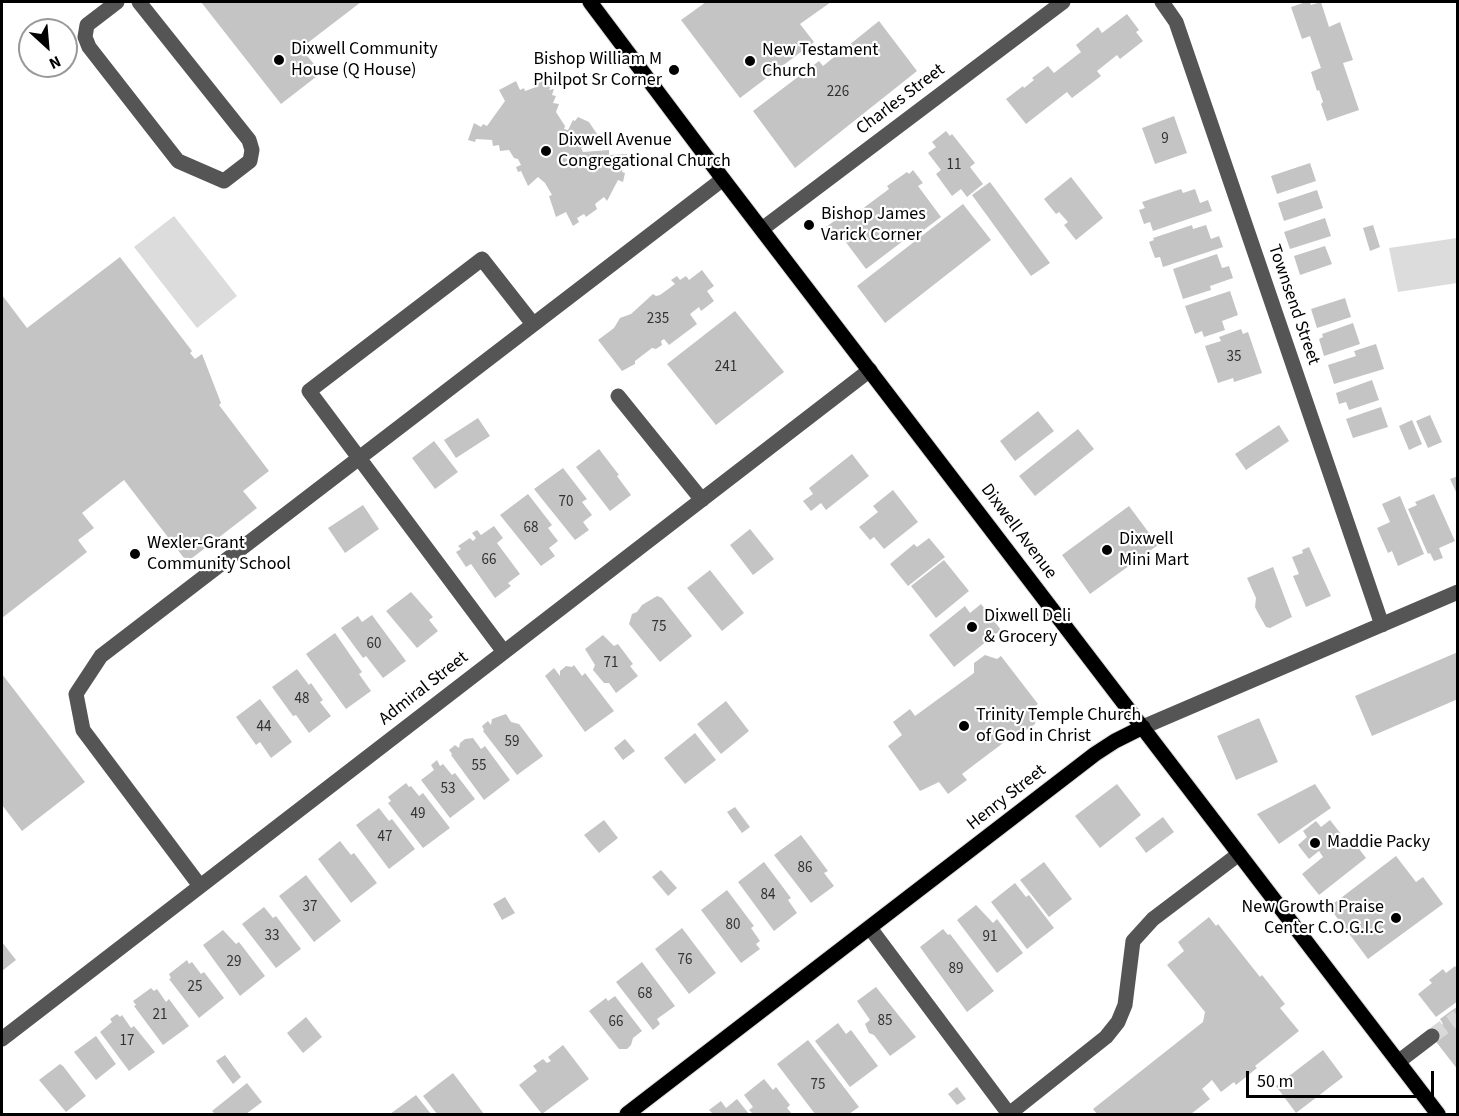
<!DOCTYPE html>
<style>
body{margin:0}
#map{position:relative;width:1459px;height:1116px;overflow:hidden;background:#fff;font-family:"Source Sans 3",sans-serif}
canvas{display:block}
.frame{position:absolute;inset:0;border:3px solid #000;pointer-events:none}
.north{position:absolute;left:18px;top:18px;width:60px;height:60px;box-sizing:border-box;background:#fff;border:2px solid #999;border-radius:50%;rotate:154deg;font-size:16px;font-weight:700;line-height:24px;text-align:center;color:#000}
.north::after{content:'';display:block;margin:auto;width:21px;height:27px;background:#000;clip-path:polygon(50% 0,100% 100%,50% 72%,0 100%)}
.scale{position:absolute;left:1246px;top:1071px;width:188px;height:27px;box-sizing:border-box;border:3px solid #000;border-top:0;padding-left:8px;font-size:18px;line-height:21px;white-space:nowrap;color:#000;-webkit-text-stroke:4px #fff;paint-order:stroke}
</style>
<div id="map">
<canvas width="1459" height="1116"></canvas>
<div class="frame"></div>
<div class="north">N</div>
<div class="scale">50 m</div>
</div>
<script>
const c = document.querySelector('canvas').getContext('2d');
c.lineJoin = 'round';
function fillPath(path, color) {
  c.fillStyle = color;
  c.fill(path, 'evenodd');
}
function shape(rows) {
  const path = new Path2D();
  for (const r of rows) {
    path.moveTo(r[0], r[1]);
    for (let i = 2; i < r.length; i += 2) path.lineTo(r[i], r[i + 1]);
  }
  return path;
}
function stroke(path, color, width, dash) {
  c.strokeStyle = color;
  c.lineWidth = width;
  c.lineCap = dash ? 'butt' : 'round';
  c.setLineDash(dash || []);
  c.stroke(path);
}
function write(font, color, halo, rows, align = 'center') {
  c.font = font + ' "Source Sans 3",sans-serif';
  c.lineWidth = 4.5;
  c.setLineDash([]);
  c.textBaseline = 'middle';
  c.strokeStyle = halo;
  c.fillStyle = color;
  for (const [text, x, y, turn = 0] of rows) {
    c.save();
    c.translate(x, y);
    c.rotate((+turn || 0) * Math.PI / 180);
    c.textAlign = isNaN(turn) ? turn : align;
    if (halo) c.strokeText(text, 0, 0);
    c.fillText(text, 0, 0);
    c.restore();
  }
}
fillPath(shape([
 [174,216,237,296,197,328,134,247],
 [1457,238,1457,283,1398,292,1389,248]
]), '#dcdcdc');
fillPath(shape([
 [201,2,361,2,301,48,321,73,281,104],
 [706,2,831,2,800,24,814,42,740,98,681,20],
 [1306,2,1310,2,1311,5,1321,2,1329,27,1340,22,1353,60,1343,63,1359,110,1327,121,1321,104,1323,102,1319,90,1317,91,1311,72,1321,68,1310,36,1302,39,1291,7],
 [1127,14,1139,30,1136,32,1143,41,1120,59,1117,55,1097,71,1101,76,1072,98,1067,92,1026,124,1006,99,1023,86,1024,88,1034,80,1032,78,1048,66,1054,73,1081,52,1076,45,1098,27,1102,33],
 [879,21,917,71,795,168,753,111,819,61,823,66],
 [538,76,555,78,549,90,554,89,552,95,556,96,553,103,559,104,556,112,565,126,564,129,568,130,573,120,575,121,578,117,589,122,597,134,592,138,592,140,584,143,585,146,581,148,583,152,609,150,609,155,627,154,627,164,623,163,622,172,625,173,623,182,618,180,607,201,604,197,595,204,597,209,586,217,584,214,577,218,579,222,573,226,566,212,556,217,549,196,552,195,545,183,538,177,528,186,521,171,518,172,516,167,521,165,518,159,514,158,509,150,500,151,499,145,493,146,492,140,476,139,475,142,468,140,474,123,481,127,483,124,487,126,505,101,499,90,516,81,520,90,524,88,525,91,536,87,535,84,539,83],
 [1174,116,1187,153,1155,164,1142,128],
 [946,131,950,136,952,134,975,163,970,167,983,184,967,197,961,189,952,196,936,174,941,170,928,153,936,147,932,142],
 [1310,163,1316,181,1277,194,1271,176],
 [913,170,923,183,918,186,941,217,921,232,919,229,866,269,842,237,837,241,826,227,841,216,846,221,889,189,887,186,907,172,909,174],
 [1071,177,1103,218,1076,240,1064,225,1068,222,1059,212,1056,214,1044,199],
 [990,182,1050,263,1031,276,972,195],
 [1181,189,1183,193,1195,189,1200,203,1208,200,1212,211,1153,231,1150,222,1144,224,1139,210,1145,208,1142,202],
 [1317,190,1323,208,1284,221,1278,203],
 [963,204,991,240,885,323,857,286],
 [1325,218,1331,236,1290,249,1284,232],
 [1192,225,1193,229,1206,225,1211,239,1219,236,1223,247,1163,267,1160,257,1155,258,1149,242,1154,240,1153,238],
 [1373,225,1380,247,1370,251,1363,228],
 [1325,246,1332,264,1300,275,1294,256],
 [1217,254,1222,268,1229,266,1233,278,1210,286,1211,290,1183,299,1173,269],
 [120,257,192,351,190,353,195,359,202,354,221,403,219,405,269,471,243,491,257,508,187,562,124,480,82,513,94,528,78,540,87,552,2,618,2,295,27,328],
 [702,270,714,286,707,291,714,301,701,311,699,307,690,314,697,324,669,345,664,339,661,341,662,345,656,349,652,348,635,361,635,364,622,371,598,340,614,328,620,318,631,314,653,294,656,296,660,295,675,284,671,280,677,276,680,280,686,276,689,280],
 [1230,291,1238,315,1222,321,1225,330,1204,337,1202,331,1195,334,1185,306],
 [1345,298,1351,317,1317,328,1311,309],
 [735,311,784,372,716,425,667,364],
 [1353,323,1360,344,1324,356,1319,339,1323,337,1322,334],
 [1241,329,1243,334,1248,332,1262,373,1234,382,1233,378,1218,383,1205,346,1221,341,1219,337],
 [1376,344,1384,369,1334,384,1328,365,1356,356,1354,351],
 [1372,380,1379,400,1349,410,1346,402,1339,404,1336,393],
 [1381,407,1388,427,1353,438,1346,419],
 [1038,411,1054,431,1015,461,1000,441],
 [1430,415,1442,442,1428,448,1416,421],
 [478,418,490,436,456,458,444,440],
 [1412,420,1422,444,1409,450,1399,426],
 [1279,425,1289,441,1246,470,1235,454],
 [1078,429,1094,449,1035,496,1019,476],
 [434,441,458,472,435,489,412,458],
 [599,449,619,475,617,476,631,495,610,511,576,467],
 [852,454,869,476,826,510,821,503,811,511,803,501,813,494,809,488],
 [563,468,587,499,582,502,592,515,583,522,589,530,575,540,534,489],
 [1458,476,1458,496,1450,479],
 [893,490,918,522,884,549,874,537,870,540,859,527,878,512,873,506],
 [528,494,552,525,548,528,558,541,549,548,555,556,541,566,500,515],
 [1434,494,1455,541,1439,548,1443,558,1434,561,1430,553,1428,554,1408,509,1417,505,1415,502],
 [1400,496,1424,554,1398,566,1392,551,1388,553,1377,528,1390,522,1382,504],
 [363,505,379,529,345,553,328,528],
 [1129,506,1158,545,1090,594,1062,555],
 [494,526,503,538,497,543,520,574,508,583,511,586,495,598,471,564,466,567,456,552,461,549,458,546,470,538,473,541,476,538,472,533,477,530,481,535],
 [750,529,774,559,753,575,730,545],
 [929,538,945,557,908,586,890,564,914,544,917,547],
 [1309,547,1331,596,1306,607,1293,576,1299,574,1292,557,1303,553,1302,550],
 [944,560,969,591,936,618,911,586],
 [1273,567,1292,617,1270,628,1266,627,1258,613,1255,607,1256,598,1247,578],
 [710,570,744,613,722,631,687,588],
 [411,592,433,617,429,620,438,631,417,648,386,611],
 [657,596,662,598,692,636,660,662,629,624,632,614,637,612,642,605],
 [981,604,1001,630,954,667,929,635,965,606,970,613],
 [372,615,406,661,383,678,366,656,363,658,341,628,358,616,362,622],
 [335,633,362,672,359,674,371,691,346,709,306,654],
 [603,635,614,646,618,644,633,664,630,666,638,676,616,693,609,683,604,683,593,670,595,665,585,649],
 [1458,652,1458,699,1372,736,1355,696],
 [985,655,997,659,1001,656,1038,704,1033,708,1036,713,1035,724,1025,731,1023,728,962,774,967,780,948,794,939,782,920,791,888,746,902,735,893,722,910,709,915,716,974,673,974,663],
 [574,665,582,676,585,673,614,711,585,732,545,676,554,668,560,676,560,671,566,666,572,667],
 [297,669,309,685,311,683,323,700,320,702,331,716,309,733,296,715,293,716,272,687],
 [2,674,85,782,22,831,2,805],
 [260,699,292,742,271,758,260,742,256,745,236,717],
 [726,701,749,731,721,754,697,724],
 [506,714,511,722,519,724,543,756,517,775,483,731,484,730,482,726,488,721,491,725,492,719],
 [1259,718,1278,762,1236,780,1217,736],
 [695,733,716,760,685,784,664,758],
 [473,738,481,749,485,746,510,780,484,800,451,755,452,754,449,750,455,745,459,748,460,743,465,739],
 [625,739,635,751,623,760,614,748],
 [437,760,440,766,443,764,452,775,455,773,475,799,450,818,421,780,434,770,431,765],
 [406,783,409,787,411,786,419,796,423,793,450,828,423,848,388,803,391,801,388,797],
 [1117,784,1141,815,1100,848,1075,816],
 [1315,784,1331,808,1279,844,1257,814],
 [735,807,750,827,742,833,727,812],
 [379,808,389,821,392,819,415,849,389,869,356,825],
 [1163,817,1174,832,1146,853,1135,838],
 [604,820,618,838,599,853,584,835],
 [1330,820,1341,834,1338,836,1343,843,1350,837,1366,858,1319,895,1302,874,1323,857,1319,851,1309,859,1298,845,1307,837,1303,831,1316,821,1321,827],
 [801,835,828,871,824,873,834,886,811,903,774,855],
 [340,841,351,855,354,853,377,883,351,903,318,859],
 [1396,856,1416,882,1423,877,1443,904,1368,959,1329,907],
 [764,862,791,898,788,900,797,913,774,931,738,882],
 [1044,862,1072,899,1049,917,1020,880],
 [661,870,677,888,668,896,652,877],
 [306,875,341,921,314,942,279,896],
 [1015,883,1026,897,1029,895,1054,928,1027,949,991,902],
 [727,890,754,926,751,928,760,941,756,944,760,949,741,963,701,910],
 [505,897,515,913,502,920,493,904],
 [976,905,993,923,997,919,1023,953,997,973,957,920],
 [264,907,273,918,276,916,301,949,276,968,242,924],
 [1209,917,1216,926,1218,924,1260,977,1262,975,1285,1004,1280,1008,1299,1031,1255,1066,1257,1068,1236,1085,1234,1082,1221,1092,1212,1080,1202,1089,1210,1099,1191,1114,1097,1114,1093,1109,1203,1022,1205,1012,1167,965,1184,951,1178,942],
 [682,928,716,973,689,994,655,949],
 [943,929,948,935,950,934,994,991,967,1012,920,947],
 [223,930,236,944,239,942,265,976,240,996,203,945],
 [2,942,16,960,2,971],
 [187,960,189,964,192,962,201,974,204,972,224,998,199,1018,169,979,171,978,169,974],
 [642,962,675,1006,657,1019,660,1024,653,1030,616,982],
 [1455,966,1458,970,1458,1001,1436,1017,1418,994,1432,983,1429,980,1443,969,1446,973],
 [876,987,916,1037,890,1056,874,1035,869,1033,865,1024,870,1020,857,1001],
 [151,988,154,991,157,989,166,1002,169,999,189,1026,163,1045,134,1006,136,1005,133,1001],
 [615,996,642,1031,633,1038,631,1045,627,1049,619,1049,589,1011,606,998,608,1001],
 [1458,1006,1458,1070,1430,1034,1443,1024,1440,1019],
 [117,1014,120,1017,122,1015,131,1028,134,1026,155,1052,129,1071,100,1032,112,1022,110,1019],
 [306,1017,322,1037,303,1053,287,1033],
 [838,1023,846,1034,851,1030,878,1066,850,1087,815,1041],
 [96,1036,116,1064,96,1080,74,1052],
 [808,1040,859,1107,849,1114,815,1114,777,1064],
 [563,1045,589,1079,542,1114,519,1085,537,1071,533,1066,543,1059,547,1063,551,1061,548,1057],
 [1323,1050,1343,1077,1296,1113,1276,1086],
 [225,1055,241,1077,233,1084,216,1061],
 [60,1064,63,1066,86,1096,66,1112,39,1080],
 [453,1073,484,1114,437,1114,423,1096],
 [764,1079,773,1090,776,1087,790,1105,787,1108,792,1114,753,1114,749,1110,753,1107,744,1095],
 [247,1083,262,1102,246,1114,215,1114,212,1111],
 [957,1087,966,1099,957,1105,948,1094],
 [416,1095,431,1114,390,1114],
 [737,1099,749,1114,713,1114,709,1110,721,1101,726,1108]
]), '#c4c4c4');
stroke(shape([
 [1432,1036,1458,1017]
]), '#d9d9d9', 15, [15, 8]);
const major = shape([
 [590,2,723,179,1438,1114],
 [627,1114,1095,754,1115,741,1143,727]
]);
stroke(major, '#dbdbdb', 17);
stroke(shape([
 [117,2,87,25,85,37,89,47,178,161,224,181,250,161,252,150,249,140,139,2],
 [1162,2,1176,22,1382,625],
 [762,229,1063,2],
 [618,396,702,500],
 [504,652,309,391,482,259,533,324],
 [1143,727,1458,592],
 [200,886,83,730,76,694,101,656,723,179],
 [870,928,1009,1114,1106,1037,1118,1022,1125,1005,1133,941,1153,919,1239,854],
 [2,1039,870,370],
 [1398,1062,1432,1036]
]), '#555', 15);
stroke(major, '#000', 15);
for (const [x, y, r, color] of [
 [279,60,6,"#000"],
 [750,61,6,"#000"],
 [674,70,6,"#000"],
 [546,151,6,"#000"],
 [809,225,6,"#000"],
 [1107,550,6,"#000"],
 [135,554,6,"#000"],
 [972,627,6,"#000"],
 [964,726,6,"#000"],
 [1315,843,6,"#000"],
 [1396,918,6,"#000"]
]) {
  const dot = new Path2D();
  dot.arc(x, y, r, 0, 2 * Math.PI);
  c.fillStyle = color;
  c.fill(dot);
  stroke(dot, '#fff', 2);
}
write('15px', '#313131', null, [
 ["226",838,93],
 ["9",1165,140],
 ["11",954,166],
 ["235",658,320],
 ["35",1234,358],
 ["241",726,368],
 ["70",566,503],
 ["68",531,529],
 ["66",489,561],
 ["75",659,628],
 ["60",374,645],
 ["71",611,664],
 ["48",302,700],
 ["44",264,728],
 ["59",512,743],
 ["55",479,767],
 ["53",448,790],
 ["49",418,815],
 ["47",385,838],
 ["86",805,869],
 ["84",768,896],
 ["37",310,908],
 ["80",733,926],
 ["33",272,937],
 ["91",990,938],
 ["76",685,961],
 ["29",234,963],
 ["89",956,970],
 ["25",195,988],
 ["68",645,995],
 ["21",160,1016],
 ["85",885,1022],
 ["66",616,1023],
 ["17",127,1042],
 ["75",818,1086]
]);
write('18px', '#000', '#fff', [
 ["Dixwell Community",291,50],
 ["House (Q House)",291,71],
 ["New Testament",762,51],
 ["Church",762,72],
 ["Bishop William M",662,60,"right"],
 ["Philpot Sr Corner",662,81,"right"],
 ["Dixwell Avenue",558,141],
 ["Congregational Church",558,162],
 ["Bishop James",821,215],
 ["Varick Corner",821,236],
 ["Dixwell",1119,540],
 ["Mini Mart",1119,561],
 ["Wexler-Grant",147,544],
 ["Community School",147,565],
 ["Dixwell Deli",984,617],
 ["& Grocery",984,638],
 ["Trinity Temple Church",976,716],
 ["of God in Christ",976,737],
 ["Maddie Packy",1327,843],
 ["New Growth Praise",1384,908,"right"],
 ["Center C.O.G.I.C",1384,929,"right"]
], 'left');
write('18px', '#000', '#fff', [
 ["Charles Street",901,100,-37],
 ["Townsend Street",1293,305,71],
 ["Dixwell Avenue",1018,532,53],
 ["Admiral Street",424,689,-38],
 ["Henry Street",1007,798,-38]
]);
</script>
